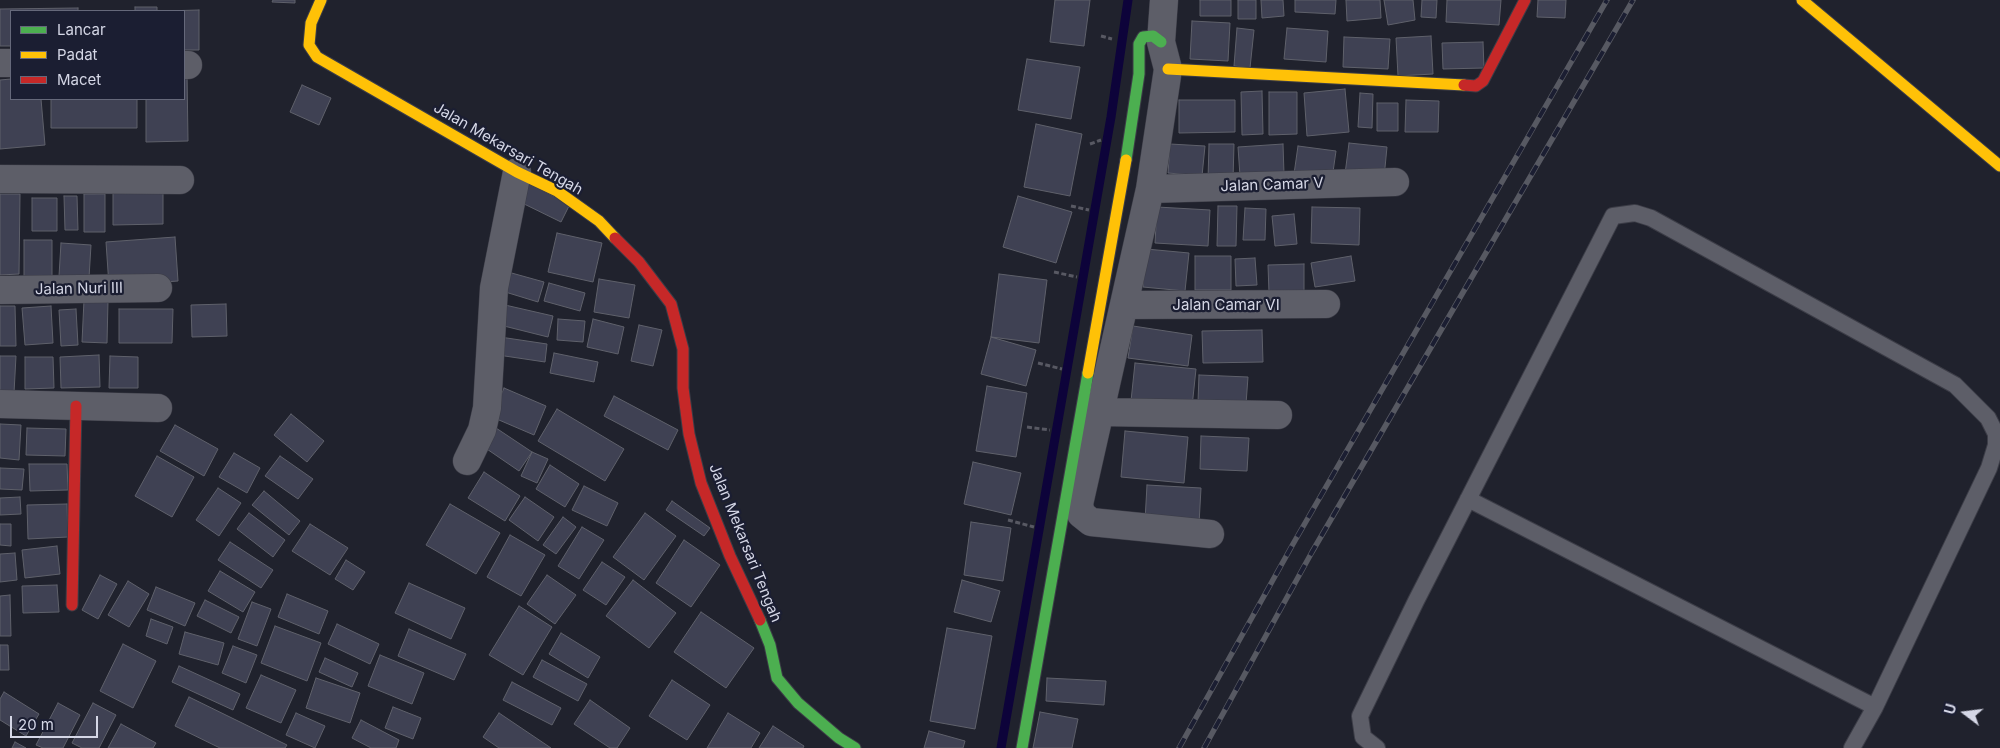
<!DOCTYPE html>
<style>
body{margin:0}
#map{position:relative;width:2000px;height:748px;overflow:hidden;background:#20222d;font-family:Inter,sans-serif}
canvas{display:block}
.legend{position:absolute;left:10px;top:10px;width:175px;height:90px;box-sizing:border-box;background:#1b1e32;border:1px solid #65687a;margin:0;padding:6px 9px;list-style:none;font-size:15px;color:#d5d7e6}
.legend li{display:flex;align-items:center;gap:10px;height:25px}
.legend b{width:25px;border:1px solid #65687a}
.north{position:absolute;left:1940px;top:688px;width:50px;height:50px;-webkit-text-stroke:4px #1b1e32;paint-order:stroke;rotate:285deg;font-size:14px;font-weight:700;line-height:20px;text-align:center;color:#d5d7e6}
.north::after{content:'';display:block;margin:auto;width:18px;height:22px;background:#d5d7e6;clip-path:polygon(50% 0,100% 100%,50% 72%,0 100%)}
.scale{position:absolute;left:10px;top:716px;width:88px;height:22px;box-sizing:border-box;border:2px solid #d5d7e6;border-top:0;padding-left:6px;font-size:15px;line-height:18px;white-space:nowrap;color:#d5d7e6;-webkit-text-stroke:4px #1b1e32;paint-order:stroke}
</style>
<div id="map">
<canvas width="2000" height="748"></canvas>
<ul class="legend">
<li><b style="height:6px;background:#4caf50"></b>Lancar</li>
<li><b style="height:6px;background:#ffc107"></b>Padat</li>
<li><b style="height:6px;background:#c62828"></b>Macet</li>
</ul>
<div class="north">U</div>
<div class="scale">20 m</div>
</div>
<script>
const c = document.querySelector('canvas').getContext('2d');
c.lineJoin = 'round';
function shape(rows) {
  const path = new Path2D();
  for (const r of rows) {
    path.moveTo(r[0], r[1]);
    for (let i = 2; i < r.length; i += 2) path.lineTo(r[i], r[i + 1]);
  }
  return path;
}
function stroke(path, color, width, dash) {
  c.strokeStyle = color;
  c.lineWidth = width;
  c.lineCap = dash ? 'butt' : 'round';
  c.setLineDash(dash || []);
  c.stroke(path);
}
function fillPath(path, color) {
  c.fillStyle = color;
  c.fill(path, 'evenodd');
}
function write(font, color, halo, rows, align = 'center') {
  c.font = font + ' Inter,sans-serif';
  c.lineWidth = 4.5;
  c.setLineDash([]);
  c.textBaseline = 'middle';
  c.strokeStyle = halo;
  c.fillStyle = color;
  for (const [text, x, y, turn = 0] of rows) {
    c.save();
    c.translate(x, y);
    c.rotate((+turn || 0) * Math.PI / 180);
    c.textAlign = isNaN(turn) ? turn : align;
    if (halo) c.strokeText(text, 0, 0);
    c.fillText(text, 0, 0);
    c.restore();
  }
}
stroke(shape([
 [1001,748,1111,117,1128,0]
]), '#0d033a', 9);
const building = shape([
 [273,0,295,0,295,3,272,2,273,0],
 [1055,0,1090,0,1084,46,1050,42,1055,0],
 [1200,0,1231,0,1231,16,1200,16,1200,0],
 [1238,0,1256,0,1256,19,1238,19,1238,0],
 [1261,0,1283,0,1284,16,1262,18,1261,0],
 [1295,0,1336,0,1335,14,1295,12,1295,0],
 [1346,0,1380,0,1381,18,1347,21,1346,0],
 [1384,0,1413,0,1415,20,1388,25,1384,0],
 [1422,0,1437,0,1436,18,1421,17,1422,0],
 [1447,0,1501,0,1499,25,1446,22,1447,0],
 [1538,0,1566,0,1565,18,1537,17,1538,0],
 [135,7,157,7,157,11,135,11,135,7],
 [78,8,78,11,11,11,11,46,0,46,0,9,78,8],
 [199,10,199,50,184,50,184,11,164,11,199,10],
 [1192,21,1230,23,1228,61,1190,59,1192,21],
 [1237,28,1254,30,1250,68,1234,66,1237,28],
 [1287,28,1328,31,1326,62,1284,59,1287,28],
 [1431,36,1433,74,1398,76,1396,38,1431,36],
 [1344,37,1390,39,1388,69,1343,67,1344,37],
 [1483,42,1484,68,1443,69,1442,43,1483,42],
 [1027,59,1080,67,1071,119,1018,110,1027,59],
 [184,73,187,73,188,141,146,142,146,99,184,99,184,73],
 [11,79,11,99,41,99,45,145,0,149,0,80,11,79],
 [302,85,331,98,319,125,290,112,302,85],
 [1345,89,1349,132,1307,136,1304,93,1345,89],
 [1262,91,1263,134,1242,135,1241,92,1262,91],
 [1269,92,1297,92,1297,134,1269,135,1269,92],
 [1360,93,1373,94,1372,128,1358,127,1360,93],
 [51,99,137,99,137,128,51,128,51,99],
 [1179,100,1235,100,1235,132,1179,133,1179,100],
 [1406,100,1439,101,1438,132,1405,132,1406,100],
 [1377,103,1398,103,1398,131,1377,131,1377,103],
 [1036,124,1082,134,1070,196,1024,187,1036,124],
 [1349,143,1387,147,1384,178,1345,174,1349,143],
 [1170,144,1205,146,1202,176,1168,173,1170,144],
 [1209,144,1234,144,1233,180,1208,180,1209,144],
 [1283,144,1284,174,1240,176,1238,147,1283,144],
 [1298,146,1336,151,1332,179,1294,174,1298,146],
 [525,182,570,204,561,222,516,200,525,182],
 [113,189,163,189,163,224,113,225,113,189],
 [0,194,20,194,19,274,0,275,0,194],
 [84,194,105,194,105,232,84,232,84,194],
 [64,196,77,196,78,230,65,230,64,196],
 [1018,196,1072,212,1056,263,1003,247,1018,196],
 [32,198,57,198,57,231,32,231,32,198],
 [1218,206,1237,206,1236,246,1217,246,1218,206],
 [1157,207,1210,210,1208,246,1155,243,1157,207],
 [1312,207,1360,208,1359,245,1311,243,1312,207],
 [1245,208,1266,209,1265,240,1243,240,1245,208],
 [1294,214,1297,244,1275,246,1272,216,1294,214],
 [557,233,602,243,593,282,548,272,557,233],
 [175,237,178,281,109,286,106,242,175,237],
 [24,240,52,240,52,279,24,279,24,240],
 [61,243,91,245,89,278,59,276,61,243],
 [1146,249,1189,253,1185,291,1143,287,1146,249],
 [1195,256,1231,256,1231,290,1195,290,1195,256],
 [1351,256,1355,281,1315,287,1311,263,1351,256],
 [1255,258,1257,285,1236,286,1235,259,1255,258],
 [1304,264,1304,292,1269,293,1268,265,1304,264],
 [508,272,544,282,538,302,502,291,508,272],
 [999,274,1047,280,1039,343,991,337,999,274],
 [599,279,635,285,629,318,594,312,599,279],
 [549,283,585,293,580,311,544,301,549,283],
 [84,300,108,301,107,343,82,342,84,300],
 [226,304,227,336,192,337,191,305,226,304],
 [505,305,553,316,548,337,500,325,505,305],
 [0,306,15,306,16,346,0,346,0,306],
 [51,306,53,343,25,345,22,308,51,306],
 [76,309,78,345,61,346,59,310,76,309],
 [119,309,173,309,172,343,119,343,119,309],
 [558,319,585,321,583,342,557,340,558,319],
 [593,319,624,327,618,354,587,347,593,319],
 [639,325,662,330,653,366,631,361,639,325],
 [1133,326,1192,335,1188,366,1128,358,1133,326],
 [1262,330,1263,362,1203,363,1202,331,1262,330],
 [500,337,547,344,545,362,498,355,500,337],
 [991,337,1036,350,1026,386,981,374,991,337],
 [554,353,598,362,594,382,550,373,554,353],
 [99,355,100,387,61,388,60,357,99,355],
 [0,356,16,356,14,393,0,393,0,356],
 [110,356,138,357,138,388,109,388,110,356],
 [25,357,53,357,54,388,25,389,25,357],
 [1135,363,1196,369,1192,407,1131,401,1135,363],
 [1199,375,1248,377,1246,404,1198,402,1199,375],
 [987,386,1027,393,1016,457,976,451,987,386],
 [504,388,546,406,534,435,492,417,504,388],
 [614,396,678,430,668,450,604,416,614,396],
 [557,409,624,449,605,481,538,441,557,409],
 [291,414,324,441,307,462,274,435,291,414],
 [0,424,21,425,19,460,0,458,0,424],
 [175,425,218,449,204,476,160,451,175,425],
 [493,426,532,452,519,471,481,445,493,426],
 [27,428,66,429,65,456,26,455,27,428],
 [1125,431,1188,437,1184,483,1121,477,1125,431],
 [1201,436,1249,438,1247,471,1200,469,1201,436],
 [532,452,548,459,537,483,521,476,532,452],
 [234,453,260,468,247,493,219,477,234,453],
 [157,456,194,477,172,517,135,496,157,456],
 [280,456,313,479,298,499,265,476,280,456],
 [973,462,1021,473,1011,515,964,504,973,462],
 [29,464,67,464,68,490,30,491,29,464],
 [550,465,579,484,565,507,536,489,550,465],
 [0,468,24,469,22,490,0,489,0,468],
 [484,472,520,496,505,521,468,498,484,472],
 [1147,485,1201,488,1199,524,1145,521,1147,485],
 [584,486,618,503,607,526,572,510,584,486],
 [218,488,241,503,219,536,196,520,218,488],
 [264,491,300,521,289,535,252,505,264,491],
 [20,497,21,514,0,515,0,498,20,497],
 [525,497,554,517,538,541,509,520,525,497],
 [672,501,710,528,704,536,666,510,672,501],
 [67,504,68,537,28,539,27,505,67,504],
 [450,504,500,533,476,574,426,545,450,504],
 [249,513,285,540,273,557,237,529,249,513],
 [645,513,676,536,644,580,613,557,645,513],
 [563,517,576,527,556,554,543,545,563,517],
 [971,522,1011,528,1003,581,964,575,971,522],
 [0,524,11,524,11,546,0,545,0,524],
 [310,524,348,548,330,575,292,551,310,524],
 [582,527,604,540,579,579,558,566,582,527],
 [510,535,545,555,521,596,487,577,510,535],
 [684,540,720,565,691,607,656,583,684,540],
 [230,542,273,570,261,588,218,560,230,542],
 [57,546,60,574,25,578,22,550,57,546],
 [15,553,17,580,0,582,0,554,15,553],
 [346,560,365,572,353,590,335,579,346,560],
 [602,562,625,577,606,605,583,590,602,562],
 [220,571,255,592,243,612,208,591,220,571],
 [100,575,117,584,98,619,82,610,100,575],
 [547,575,576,595,555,624,527,604,547,575],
 [633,580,676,613,649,648,606,616,633,580],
 [962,580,1000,591,991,622,954,612,962,580],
 [128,581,149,594,129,627,108,615,128,581],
 [409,583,465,608,451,639,395,613,409,583],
 [57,585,59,612,23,613,22,586,57,585],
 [156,587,195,603,185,626,147,610,156,587],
 [287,594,328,611,319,634,278,617,287,594],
 [10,595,11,636,0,636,0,596,10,595],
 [205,600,239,617,231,633,197,616,205,600],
 [252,602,271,609,257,646,238,639,252,602],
 [519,606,552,627,523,675,489,655,519,606],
 [701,612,754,648,726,688,674,652,701,612],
 [151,619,173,627,167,644,146,636,151,619],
 [337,624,379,644,370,664,328,644,337,624],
 [275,626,321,643,307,681,261,663,275,626],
 [947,628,992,636,975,729,930,721,947,628],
 [409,629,466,654,454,680,398,656,409,629],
 [185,632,224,643,218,665,179,654,185,632],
 [561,633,600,657,588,678,549,654,561,633],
 [123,644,156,661,133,708,100,691,123,644],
 [0,645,8,645,9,670,0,670,0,645],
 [233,646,257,655,246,683,222,673,233,646],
 [380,655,424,673,412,704,368,686,380,655],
 [325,658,358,673,352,687,319,672,325,658],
 [542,660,587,684,578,701,533,677,542,660],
 [179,666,240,694,233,710,172,682,179,666],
 [261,675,296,690,281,723,246,708,261,675],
 [316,678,360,693,350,723,306,708,316,678],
 [1047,678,1106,681,1104,705,1046,701,1047,678],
 [672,680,710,705,687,740,649,716,672,680],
 [512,682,561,708,552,725,503,700,512,682],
 [4,692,39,714,26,736,0,720,0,699,4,692],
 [189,697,287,745,285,748,220,748,175,726,189,697],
 [590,700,630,728,617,748,610,748,574,724,590,700],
 [58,703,80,715,63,748,43,748,36,745,58,703],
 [93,703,116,715,99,748,82,748,72,743,93,703],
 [393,707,421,718,413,739,385,728,393,707],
 [1040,712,1078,719,1072,748,1033,748,1040,712],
 [296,713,325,726,315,748,286,735,296,713],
 [499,713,551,748,499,748,483,737,499,713],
 [728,713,760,733,751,748,707,748,728,713],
 [361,720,399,740,396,748,371,748,352,738,361,720],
 [121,724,156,743,153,748,108,748,121,724],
 [773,726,804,746,803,748,759,748,773,726],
 [929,731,965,741,963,748,924,748,929,731],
 [15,742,26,748,12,748,15,742]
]);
fillPath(building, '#3f4153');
stroke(building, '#5f616b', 1);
const lane = shape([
 [1377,748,1363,737,1360,716,1416,601,1613,216,1635,213,1651,218,1955,385,1988,418,1996,434,1996,445,1989,468,1875,707,1468,499],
 [1852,748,1875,707]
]);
const street = shape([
 [1164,0,1161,42,1168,69,1150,189,1079,504,1081,514,1091,522,1210,534],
 [0,63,11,63],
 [184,65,188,65],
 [0,179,180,180],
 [1150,189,1395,182],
 [0,290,158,288],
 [1125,305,1326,304],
 [0,404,158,408],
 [1100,412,1278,415],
 [467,461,482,430,487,408,494,288,517,172]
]);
const fast = shape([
 [1126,160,1139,74,1139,44,1143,37,1153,36,1161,42],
 [760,620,770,645,777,678,798,703,839,738,855,748],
 [1022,748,1088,373]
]);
const slow = shape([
 [321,0,311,23,309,45,317,57,517,172,557,191,599,221,615,238],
 [1802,0,2000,166],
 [1168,69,1464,85],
 [1088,373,1126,160]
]);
const jam = shape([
 [1464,85,1476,86,1483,81,1525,0],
 [615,238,639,262,671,304,683,349,683,388,689,434,701,483,730,556,760,620],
 [72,605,76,406]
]);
stroke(lane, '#3c3d47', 18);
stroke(street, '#3c3d47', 29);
stroke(fast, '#3c3d47', 13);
stroke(slow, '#3c3d47', 13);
stroke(jam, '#3c3d47', 13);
stroke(shape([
 [1101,36,1112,39],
 [1090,144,1101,140],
 [1071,206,1089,210],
 [1054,272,1077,277],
 [1038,363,1062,369],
 [1027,427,1050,430],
 [1008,520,1034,527]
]), '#585963', 3, [5, 2.5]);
stroke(lane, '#5d5e68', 16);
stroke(street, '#5d5e68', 28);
stroke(fast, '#4caf50', 11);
stroke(slow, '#ffc107', 11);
stroke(jam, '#c62828', 11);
const rail = shape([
 [1179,748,1293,544,1607,0],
 [1204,748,1312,552,1633,0]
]);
stroke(rail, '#575962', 5.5);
stroke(rail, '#1b1e32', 4, [11]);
write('15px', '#d5d7e6', '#1b1e32', [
 ["Jalan Mekarsari Tengah",508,149,30],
 ["Jalan Camar V",1272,185,-2],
 ["Jalan Nuri III",79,289,-1],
 ["Jalan Camar VI",1226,305],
 ["Jalan Mekarsari Tengah",745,543,68]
]);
</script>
